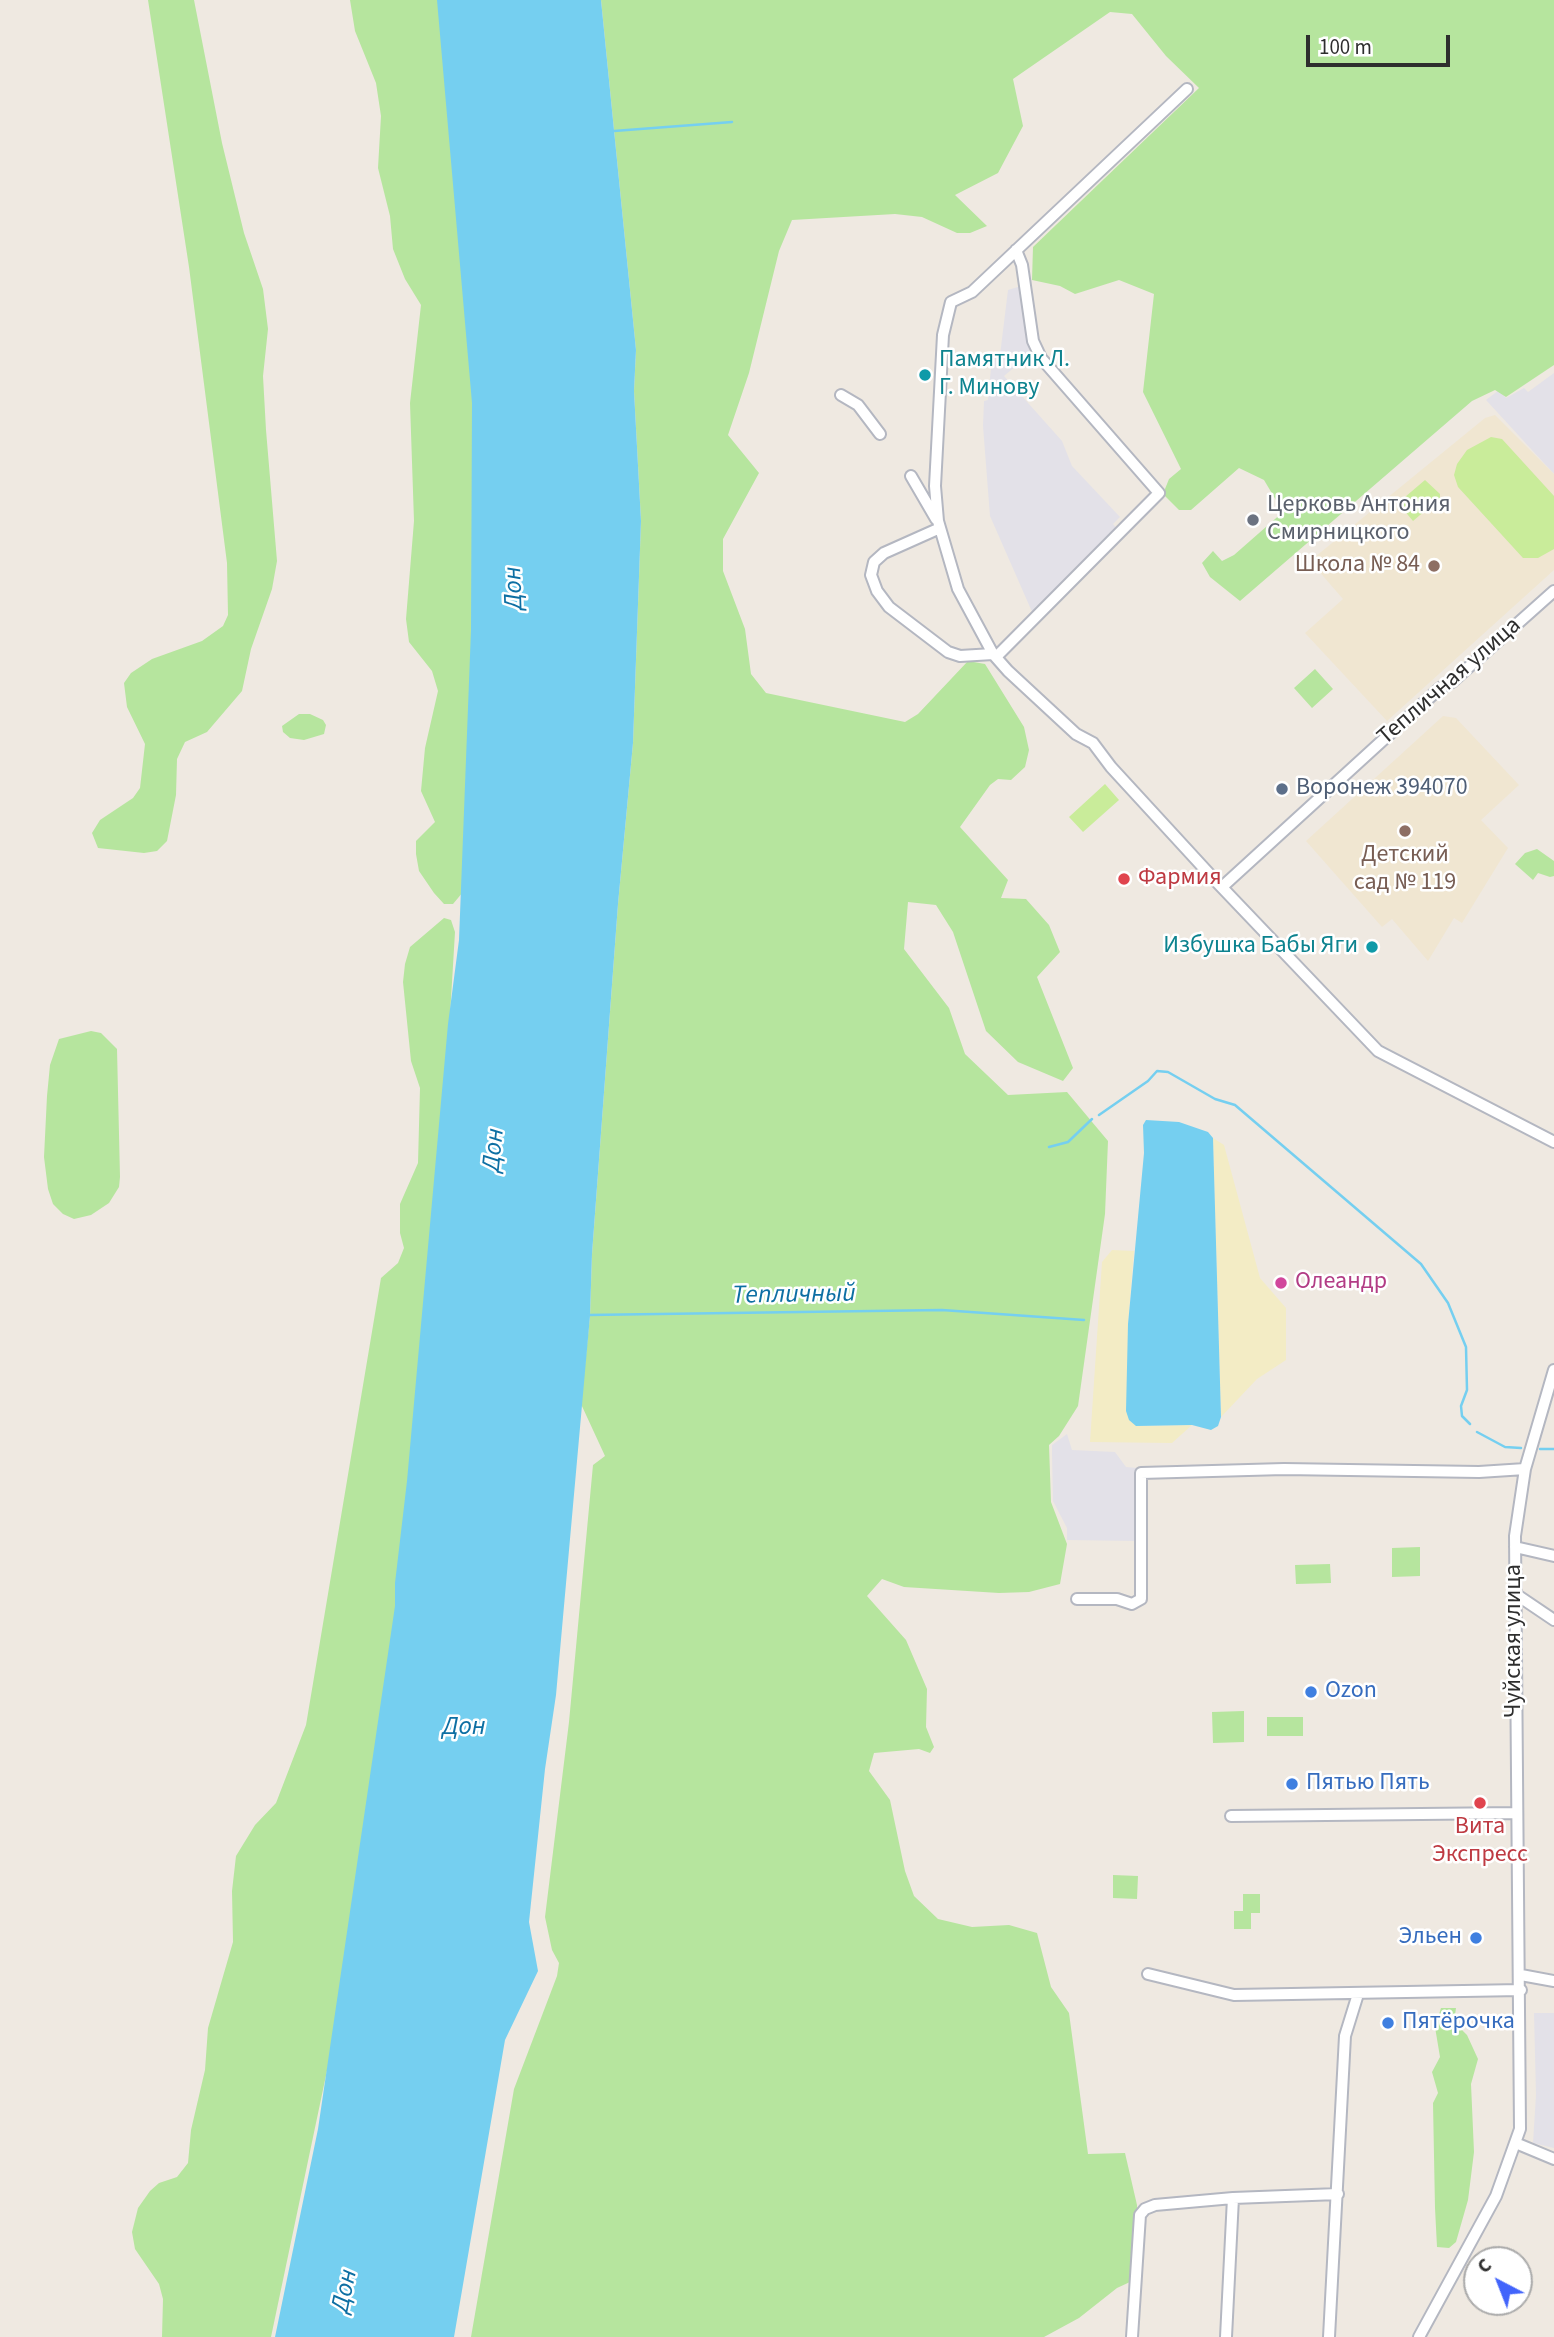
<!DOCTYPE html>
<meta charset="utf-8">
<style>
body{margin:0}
#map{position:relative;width:1554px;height:2337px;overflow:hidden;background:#efe9e1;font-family:"Source Sans 3",sans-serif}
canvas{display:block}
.north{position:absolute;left:1463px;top:2246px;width:70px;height:70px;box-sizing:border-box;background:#fff;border:2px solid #ababab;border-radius:50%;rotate:318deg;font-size:19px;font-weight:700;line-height:28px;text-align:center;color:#2e2e2e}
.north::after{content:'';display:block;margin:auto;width:24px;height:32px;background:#4264fb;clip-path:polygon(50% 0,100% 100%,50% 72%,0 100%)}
.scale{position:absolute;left:1306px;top:35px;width:144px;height:32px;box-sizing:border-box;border:4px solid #2e2e2e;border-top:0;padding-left:9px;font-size:21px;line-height:24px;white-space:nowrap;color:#2e2e2e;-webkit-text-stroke:5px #fff;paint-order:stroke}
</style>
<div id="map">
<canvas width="1554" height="2337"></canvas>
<div class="north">С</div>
<div class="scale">100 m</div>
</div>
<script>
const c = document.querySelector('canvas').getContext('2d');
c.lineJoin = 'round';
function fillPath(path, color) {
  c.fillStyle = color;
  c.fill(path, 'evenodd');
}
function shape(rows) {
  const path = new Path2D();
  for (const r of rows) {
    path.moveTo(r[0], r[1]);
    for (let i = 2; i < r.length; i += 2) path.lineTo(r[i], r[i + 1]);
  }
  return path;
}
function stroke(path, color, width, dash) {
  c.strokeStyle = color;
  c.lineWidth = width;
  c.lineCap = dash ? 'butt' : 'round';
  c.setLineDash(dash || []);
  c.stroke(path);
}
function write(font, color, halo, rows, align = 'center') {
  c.font = font + ' "Source Sans 3",sans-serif';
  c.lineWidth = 5;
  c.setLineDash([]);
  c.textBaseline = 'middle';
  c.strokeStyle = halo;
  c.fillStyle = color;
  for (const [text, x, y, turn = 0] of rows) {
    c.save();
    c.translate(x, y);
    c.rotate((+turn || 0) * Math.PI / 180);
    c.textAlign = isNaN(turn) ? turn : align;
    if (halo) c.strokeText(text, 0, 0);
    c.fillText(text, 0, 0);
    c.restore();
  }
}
fillPath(shape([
 [1021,286,1030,354,1004,376,1062,441,1072,466,1120,517,1113,524,1117,529,1033,614,990,516,983,426,984,401,988,400,992,357,1000,355,1008,290],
 [1554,373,1554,474,1486,400,1499,390,1506,398,1524,388,1528,392],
 [1067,1434,1072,1450,1115,1452,1126,1467,1137,1468,1137,1541,1067,1540,1067,1528,1053,1501,1052,1454,1052,1445],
 [1534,2013,1554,2013,1554,2148,1533,2143,1536,2095]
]), '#e3e1e8');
fillPath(shape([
 [1495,415,1554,474,1554,570,1387,721,1305,633,1343,599,1310,561,1485,418],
 [1443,716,1456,718,1519,785,1481,820,1508,848,1462,923,1454,918,1428,961,1392,919,1382,927,1306,841]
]), '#f0e6d1');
fillPath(shape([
 [148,0,194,0,222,143,244,233,263,289,268,329,263,376,266,430,277,561,272,589,251,649,242,691,207,732,185,742,177,759,176,795,167,841,157,851,144,853,98,848,92,833,100,820,133,798,140,788,145,744,127,707,124,683,131,673,152,659,202,641,223,626,228,615,227,563,189,267],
 [350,0,440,0,467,268,479,513,463,892,453,904,444,904,434,893,419,871,416,854,416,841,435,822,421,791,425,748,438,691,432,671,409,642,406,619,414,521,410,403,421,305,405,279,393,249,390,216,378,168,381,116,376,83,355,31],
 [601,0,1554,0,1554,365,1506,397,1495,390,1472,401,1240,601,1210,577,1202,563,1213,551,1222,561,1234,555,1283,512,1264,480,1239,468,1191,510,1179,510,1163,494,1169,479,1181,469,1143,392,1154,294,1119,280,1075,294,1060,286,1032,280,1033,247,1199,88,1166,56,1132,14,1110,12,1013,79,1023,126,998,173,955,195,987,226,970,233,957,233,922,217,895,214,792,220,779,251,749,373,728,435,759,473,723,539,723,571,745,629,751,674,766,693,905,722,918,714,968,661,985,664,1024,727,1029,750,1025,767,1011,780,998,779,990,785,960,827,1008,880,1001,898,1026,899,1049,925,1060,952,1037,977,1073,1068,1063,1081,1018,1062,986,1031,953,932,936,905,908,902,904,949,949,1008,965,1054,1008,1095,1067,1092,1108,1141,1105,1214,1078,1406,1059,1436,1049,1445,1051,1502,1067,1544,1060,1584,1029,1592,999,1593,904,1587,882,1579,867,1596,906,1640,927,1689,926,1727,934,1747,930,1753,919,1749,874,1753,869,1771,890,1800,905,1871,914,1896,938,1919,972,1927,1009,1925,1037,1933,1051,1987,1069,2013,1088,2154,1125,2153,1137,2205,1137,2263,1130,2282,1117,2288,1079,2318,1044,2337,471,2337,514,2089,557,1976,559,1963,552,1950,545,1917,569,1722,593,1465,605,1456,581,1404,590,1316,592,1254,618,904,633,743,641,521,634,391,636,350],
 [1315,669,1333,689,1312,708,1294,688],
 [299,714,310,714,323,720,326,725,324,734,304,740,290,738,283,732,282,726],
 [1537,849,1554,861,1554,876,1550,877,1538,873,1533,880,1515,864,1525,853],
 [444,918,451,920,455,932,442,1149,396,1628,341,2004,271,2337,162,2337,163,2299,159,2284,135,2249,132,2232,138,2208,150,2191,159,2183,177,2177,188,2163,191,2130,205,2070,208,2028,233,1942,232,1891,236,1856,255,1825,276,1803,306,1725,381,1278,398,1263,404,1248,400,1233,400,1204,418,1163,420,1088,411,1061,403,982,405,964,410,947],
 [91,1031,101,1033,117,1049,120,1177,119,1187,109,1203,91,1215,74,1219,63,1214,53,1204,48,1189,44,1157,47,1096,50,1065,59,1039],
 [1420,1547,1420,1576,1392,1577,1392,1548],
 [1330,1564,1331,1583,1296,1584,1295,1565],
 [1244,1711,1244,1742,1213,1743,1212,1712],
 [1267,1717,1303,1717,1303,1736,1267,1736],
 [1113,1875,1138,1876,1137,1899,1113,1898],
 [1243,1894,1260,1894,1260,1913,1251,1913,1251,1929,1234,1929,1234,1911,1243,1911],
 [1441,2008,1456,2008,1454,2022,1467,2035,1478,2059,1471,2084,1474,2152,1468,2200,1456,2242,1449,2248,1437,2247,1435,2208,1433,2103,1438,2093,1432,2072,1440,2057,1435,2027]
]), '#b6e59e');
fillPath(shape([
 [1213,1138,1224,1145,1260,1278,1286,1308,1286,1360,1257,1379,1221,1417],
 [1112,1250,1134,1251,1128,1324,1136,1426,1192,1425,1172,1443,1090,1442,1102,1262]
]), '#f3ecc5');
fillPath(shape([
 [1491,437,1502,439,1554,496,1554,549,1538,558,1523,558,1458,487,1454,475,1457,464,1467,450],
 [1425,480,1440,494,1440,498,1413,521,1398,503],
 [1105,784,1119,800,1083,832,1069,817]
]), '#c9ec9a');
fillPath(shape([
 [437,0,601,0,636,350,634,391,641,521,633,743,618,904,592,1254,590,1316,556,1695,545,1769,529,1922,538,1971,505,2040,454,2337,275,2337,318,2129,395,1606,395,1583,407,1481,448,1024,459,940,471,630,472,403],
 [1146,1120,1179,1122,1208,1132,1213,1138,1221,1417,1218,1426,1211,1430,1192,1425,1136,1426,1129,1420,1126,1411,1128,1324,1144,1153,1143,1125]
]), '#75cff0');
stroke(shape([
 [614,131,732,122],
 [1099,1115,1148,1081,1157,1071,1168,1072,1215,1099,1235,1105,1421,1264,1448,1303,1466,1347,1467,1390,1461,1406,1462,1416,1470,1424],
 [1049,1147,1068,1142,1092,1119],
 [588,1315,942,1310,1084,1320],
 [1477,1432,1505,1447,1521,1448],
 [1540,1449,1554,1449]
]), '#75cff0', 2.5);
const minor = shape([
 [1187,89,972,292,951,302,943,335,935,486,938,521,958,589,993,654,1008,671,1076,734,1093,743,1111,767,1213,878,1378,1051,1554,1142],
 [841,395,858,405,880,434],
 [911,476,936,519],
 [940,528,884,553,874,562,871,575,877,591,889,607,948,652,960,656,993,654],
 [996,657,1159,493,1041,358,1033,341,1022,265,1016,250],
 [1222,887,1440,688,1452,682,1554,591],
 [1515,1547,1554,1556],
 [1514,1593,1554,1620],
 [1077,1599,1117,1599,1132,1604,1141,1599,1141,1473,1284,1469,1479,1472,1525,1469],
 [1231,1816,1516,1813],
 [1148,1974,1234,1995,1521,1990],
 [1521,1975,1554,1981],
 [1518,2144,1554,2159],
 [1132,2337,1140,2215,1145,2209,1155,2205,1233,2198,1338,2194],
 [1226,2337,1233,2198],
 [1329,2337,1345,2036,1358,1994],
 [1419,2337,1496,2196,1520,2129,1515,1536,1525,1469,1554,1370]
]);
stroke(minor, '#b4b7c1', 14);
stroke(minor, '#fff', 10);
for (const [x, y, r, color] of [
 [925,375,7,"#0f9aa8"],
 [1253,520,7,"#6b7280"],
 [1434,566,7,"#8d6e63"],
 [1282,789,7,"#5c6f8a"],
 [1405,831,7,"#8d6e63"],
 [1124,879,7,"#e0444e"],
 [1372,947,7,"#0f9aa8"],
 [1281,1283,7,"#d1479c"],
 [1311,1692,7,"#3f7fe0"],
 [1292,1784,7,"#3f7fe0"],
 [1480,1803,7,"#e0444e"],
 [1476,1938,7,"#3f7fe0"],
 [1388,2023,7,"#3f7fe0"]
]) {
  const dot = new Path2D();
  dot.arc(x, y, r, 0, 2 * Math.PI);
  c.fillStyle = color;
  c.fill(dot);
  stroke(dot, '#fff', 2.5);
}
write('24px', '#0d838f', '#fff', [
 ["Памятник Л.",939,361],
 ["Г. Минову",939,389],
 ["Избушка Бабы Яги",1358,947,"right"]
], 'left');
write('24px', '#5b616d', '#fff', [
 ["Церковь Антония",1267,506],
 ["Смирницкого",1267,534]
], 'left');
write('24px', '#785e54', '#fff', [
 ["Школа № 84",1420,566],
 ["Детский",1405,856,"center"],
 ["сад № 119",1405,884,"center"]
], 'right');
write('24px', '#2e2e2e', '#fff', [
 ["Тепличная улица",1450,682,-41],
 ["Чуйская улица",1515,1641,-90]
]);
write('24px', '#4e5e75', '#fff', [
 ["Воронеж 394070",1296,789]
], 'left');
write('24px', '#be3a42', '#fff', [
 ["Фармия",1138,879],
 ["Вита",1480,1828,"center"],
 ["Экспресс",1480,1856,"center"]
], 'left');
write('24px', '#b23c85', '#fff', [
 ["Олеандр",1295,1283]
], 'left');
write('24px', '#366cbe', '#fff', [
 ["Ozon",1325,1692],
 ["Пятью Пять",1306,1784],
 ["Эльен",1462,1938,"right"],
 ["Пятёрочка",1402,2023]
], 'left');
write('italic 26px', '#0d6fa3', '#fff', [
 ["Дон",515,588,-92],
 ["Дон",495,1150,-84],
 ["Тепличный",794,1296,-1],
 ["Дон",464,1728],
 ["Дон",346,2291,-78]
]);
</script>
